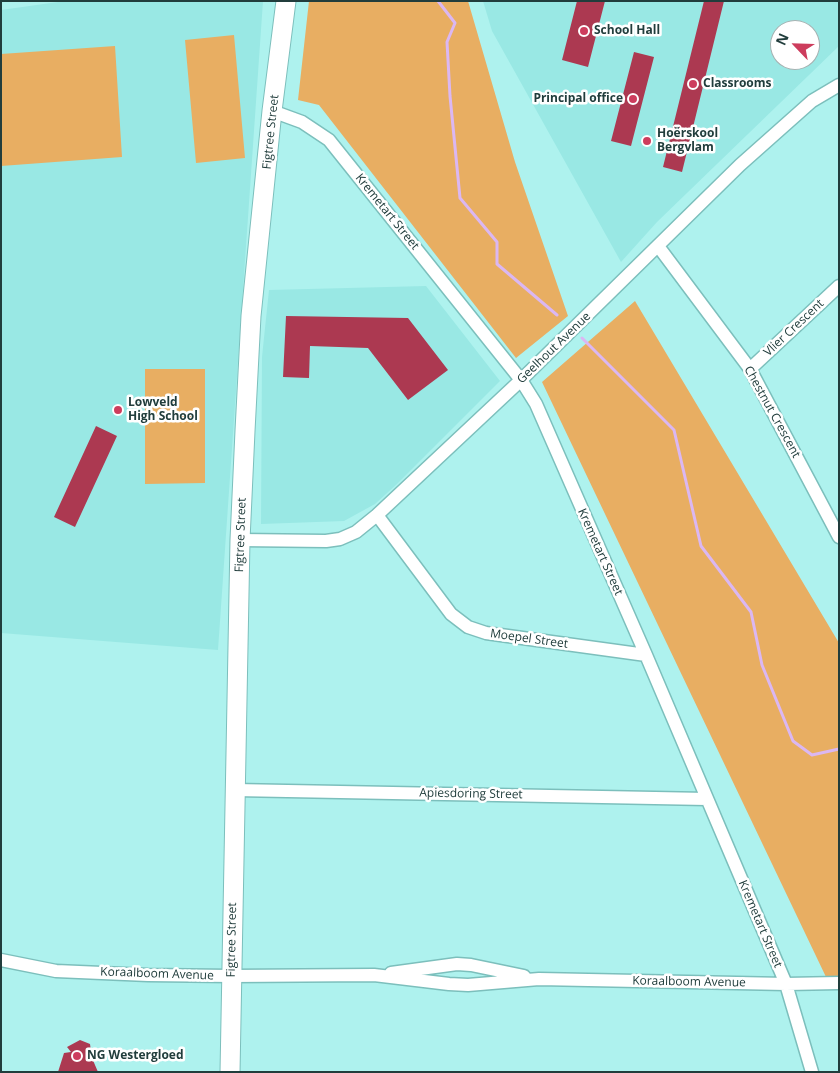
<!DOCTYPE html>
<meta charset="utf-8">
<style>
body{margin:0}
#map{position:relative;width:840px;height:1073px;overflow:hidden;background:#aef2ee;font-family:"Open Sans",sans-serif}
canvas{display:block}
.frame{position:absolute;inset:0;border:2px solid #213d3c;pointer-events:none}
.north{position:absolute;left:770px;top:20px;width:50px;height:50px;box-sizing:border-box;background:#fff;border:1px solid #a6b1b1;border-radius:50%;rotate:294deg;font-size:14px;font-weight:700;line-height:20px;text-align:center;color:#213d3c}
.north::after{content:'';display:block;margin:auto;width:18px;height:22px;background:#cd3d5d;clip-path:polygon(50% 0,100% 100%,50% 72%,0 100%)}
</style>
<div id="map">
<canvas width="840" height="1073"></canvas>
<div class="frame"></div>
<div class="north">N</div>
</div>
<script>
const c = document.querySelector('canvas').getContext('2d');
c.lineJoin = 'round';
function fillPath(path, color) {
  c.fillStyle = color;
  c.fill(path, 'evenodd');
}
function shape(rows) {
  const path = new Path2D();
  for (const r of rows) {
    path.moveTo(r[0], r[1]);
    for (let i = 2; i < r.length; i += 2) path.lineTo(r[i], r[i + 1]);
  }
  return path;
}
function stroke(path, color, width, dash) {
  c.strokeStyle = color;
  c.lineWidth = width;
  c.lineCap = dash ? 'butt' : 'round';
  c.setLineDash(dash || []);
  c.stroke(path);
}
function write(font, color, halo, rows, align = 'center') {
  c.font = font + ' "Open Sans",sans-serif';
  c.lineWidth = 5;
  c.setLineDash([]);
  c.textBaseline = 'middle';
  c.strokeStyle = halo;
  c.fillStyle = color;
  for (const [text, x, y, turn = 0] of rows) {
    c.save();
    c.translate(x, y);
    c.rotate((+turn || 0) * Math.PI / 180);
    c.textAlign = isNaN(turn) ? turn : align;
    if (halo) c.strokeText(text, 0, 0);
    c.fillText(text, 0, 0);
    c.restore();
  }
}
fillPath(shape([
 [65,1,263,1,218,650,1,633,1,10],
 [483,1,839,1,839,46,657,222,621,262,492,31],
 [780,30,810,30,810,60,780,60],
 [426,286,500,381,397,484,375,504,344,521,261,524,262,357,269,290]
]), '#99e8e4');
fillPath(shape([
 [309,1,468,1,515,162,568,316,516,358,319,105,298,100],
 [234,35,245,158,196,163,185,40],
 [115,46,122,157,1,166,1,54],
 [635,301,839,643,839,977,826,977,542,382],
 [145,369,205,369,205,483,145,484]
]), '#e8ae62');
stroke(shape([
 [438,1,455,23,447,42,450,96,460,198,497,242,497,264,557,315],
 [582,338,674,430,701,546,751,612,762,665,793,741,812,755,839,749]
]), '#dbb7f2', 3);
fillPath(shape([
 [577,1,605,1,588,67,562,60],
 [704,1,724,1,682,172,663,167],
 [634,52,654,57,631,146,611,141],
 [286,316,408,318,448,370,408,400,368,348,310,346,309,378,283,377],
 [96,426,117,436,75,527,54,517],
 [80,1040,90,1044,92,1058,98,1072,58,1072,64,1053,71,1052,67,1047]
]), '#ac3951');
const street = shape([
 [272,111,302,122,329,140,521,380,536,404,646,655,786,984,812,1072],
 [658,246,750,369,839,537],
 [750,369,839,286],
 [377,515,451,614,468,627,486,633,646,655],
 [240,540,326,541,340,539,356,532,377,515,521,380,740,165,812,101,839,85],
 [235,790,707,799],
 [1,960,56,971,148,975,231,976,374,975,449,984,468,985,539,979,786,984,839,983],
 [391,973,457,964,471,965,524,976]
]);
const secondary = shape([
 [230,1072,240,540,245,431,251,316,272,111,286,1]
]);
stroke(street, '#7cbfbc', 15);
stroke(secondary, '#7cbfbc', 21);
stroke(street, '#fff', 12);
stroke(secondary, '#fff', 19);
for (const [x, y, r, color] of [
 [584,31,5,"#cd3d5d"],
 [693,84,5,"#cd3d5d"],
 [633,99,5,"#cd3d5d"],
 [647,141,5,"#cd3d5d"],
 [118,410,5,"#cd3d5d"],
 [77,1056,5,"#cd3d5d"]
]) {
  const dot = new Path2D();
  dot.arc(x, y, r, 0, 2 * Math.PI);
  c.fillStyle = color;
  c.fill(dot);
  stroke(dot, '#fff', 2);
}
write('bold 12px', '#213d3c', '#fff', [
 ["School Hall",594,31],
 ["Classrooms",703,84],
 ["Principal office",623,99,"right"],
 ["Hoërskool",657,134],
 ["Bergvlam",657,148],
 ["Lowveld",128,403],
 ["High School",128,417],
 ["NG Westergloed",87,1056]
], 'left');
write('12px', '#213d3c', '#fff', [
 ["Figtree Street",271,132,-84],
 ["Kremetart Street",387,212,51],
 ["Vlier Crescent",794,328,-43],
 ["Geelhout Avenue",554,348,-44],
 ["Chestnut Crescent",772,412,61],
 ["Figtree Street",241,535,-88],
 ["Kremetart Street",600,552,66],
 ["Moepel Street",529,639,8],
 ["Apiesdoring Street",471,794,1],
 ["Kremetart Street",760,924,67],
 ["Figtree Street",232,940,-89],
 ["Koraalboom Avenue",157,974,2],
 ["Koraalboom Avenue",689,982,1]
]);
</script>
